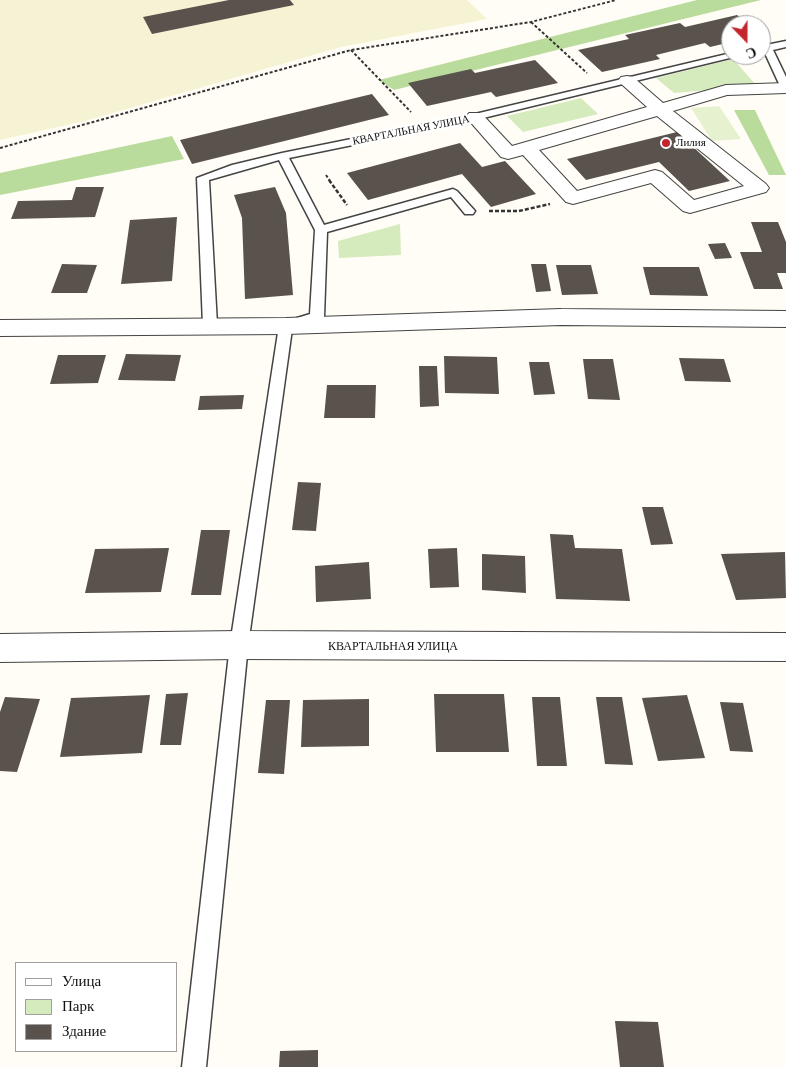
<!DOCTYPE html>
<meta charset="utf-8">
<style>
body{margin:0}
#map{position:relative;width:786px;height:1067px;overflow:hidden;background:#fffdf5;font-family:"Crimson Pro",serif}
canvas{display:block}
.legend{position:absolute;left:15px;top:962px;width:162px;height:90px;box-sizing:border-box;background:#fff;border:1px solid #a0a0a0;margin:0;padding:6px 9px;list-style:none;font-size:15px;color:#111}
.legend li{display:flex;align-items:center;gap:10px;height:25px}
.legend b{width:25px;border:1px solid #a0a0a0}
.north{position:absolute;left:721px;top:15px;width:50px;height:50px;box-sizing:border-box;background:#fff;border:1px solid #a0a0a0;border-radius:50%;rotate:158deg;font-size:14px;font-weight:700;line-height:20px;text-align:center;color:#111}
.north::after{content:'';display:block;margin:auto;width:18px;height:22px;background:#c4262e;clip-path:polygon(50% 0,100% 100%,50% 72%,0 100%)}
</style>
<div id="map">
<canvas width="786" height="1067"></canvas>
<ul class="legend">
<li><b style="height:6px;background:#fff"></b>Улица</li>
<li><b style="height:14px;background:#d5ebbd"></b>Парк</li>
<li><b style="height:14px;background:#5a524d"></b>Здание</li>
</ul>
<div class="north">С</div>
</div>
<script>
const c = document.querySelector('canvas').getContext('2d');
c.lineJoin = 'round';
function fillPath(path, color) {
  c.fillStyle = color;
  c.fill(path, 'evenodd');
}
function shape(rows) {
  const path = new Path2D();
  for (const r of rows) {
    path.moveTo(r[0], r[1]);
    for (let i = 2; i < r.length; i += 2) path.lineTo(r[i], r[i + 1]);
  }
  return path;
}
function stroke(path, color, width, dash) {
  c.strokeStyle = color;
  c.lineWidth = width;
  c.lineCap = dash ? 'butt' : 'round';
  c.setLineDash(dash || []);
  c.stroke(path);
}
function write(font, color, halo, rows, align = 'center') {
  c.font = font + ' "Crimson Pro",serif';
  c.lineWidth = 5;
  c.setLineDash([]);
  c.textBaseline = 'middle';
  c.strokeStyle = halo;
  c.fillStyle = color;
  for (const [text, x, y, turn = 0] of rows) {
    c.save();
    c.translate(x, y);
    c.rotate((+turn || 0) * Math.PI / 180);
    c.textAlign = isNaN(turn) ? turn : align;
    if (halo) c.strokeText(text, 0, 0);
    c.fillText(text, 0, 0);
    c.restore();
  }
}
fillPath(shape([
 [0,0,467,0,487,19,341,47,85,121,0,140]
]), '#f6f3d4');
fillPath(shape([
 [733,59,757,86,674,93,656,78],
 [581,98,598,114,523,132,507,116],
 [400,224,401,255,339,258,338,241]
]), '#d5ebbd');
fillPath(shape([
 [697,0,761,0,394,90,379,80],
 [734,110,755,110,786,175,769,175],
 [172,136,184,159,0,195,0,173]
]), '#b9dc9c');
fillPath(shape([
 [719,106,741,139,712,141,691,108]
]), '#e6f2cf');
fillPath(shape([
 [229,0,290,0,294,5,152,34,143,17],
 [737,15,752,25,731,25,731,42,710,47,705,43,656,55,660,59,602,72,578,50,629,39,625,35,680,23,685,27],
 [535,60,558,83,496,97,491,92,427,106,408,83,471,69,475,73],
 [372,94,389,115,192,164,180,140],
 [677,132,730,181,689,191,659,162,586,180,567,159],
 [460,143,482,167,505,161,536,194,491,207,462,174,368,200,347,173],
 [76,187,104,187,95,217,11,219,18,201,72,200],
 [275,187,286,213,293,295,245,299,242,218,234,195],
 [177,217,172,281,121,284,130,220],
 [751,222,778,222,786,242,786,273,777,273,783,289,754,289,740,252,762,252],
 [725,243,732,258,715,259,708,244],
 [62,264,97,265,87,293,51,293],
 [531,264,546,264,551,291,536,292],
 [556,265,591,265,598,294,562,295],
 [643,267,699,267,708,296,650,295],
 [126,354,181,355,175,381,118,380],
 [58,355,106,355,98,383,50,384],
 [444,356,497,357,499,394,445,393],
 [679,358,724,359,731,382,685,381],
 [583,359,613,359,620,400,588,399],
 [529,362,549,362,555,394,534,395],
 [419,366,437,366,439,406,420,407],
 [327,385,376,385,375,418,324,418],
 [244,395,242,409,198,410,200,396],
 [298,482,321,483,316,531,292,530],
 [642,507,663,507,673,544,651,545],
 [201,530,230,530,221,595,191,595],
 [550,534,573,535,575,548,622,549,630,601,556,599],
 [169,548,161,592,85,593,95,549],
 [457,548,459,587,430,588,428,549],
 [785,552,786,598,736,600,721,554],
 [482,554,525,556,526,593,482,590],
 [369,562,371,599,316,602,315,566],
 [188,693,181,745,160,745,166,694],
 [434,694,504,694,509,752,436,752],
 [150,695,142,753,60,757,71,698],
 [687,695,705,758,658,761,642,698],
 [5,697,40,699,17,772,0,771,0,712],
 [532,697,560,697,567,766,537,766],
 [596,697,622,697,633,765,605,764],
 [369,699,369,746,301,747,303,700],
 [266,700,290,700,284,774,258,773],
 [720,702,743,703,753,752,730,751],
 [615,1021,658,1022,664,1067,620,1067],
 [318,1050,318,1067,279,1067,280,1051]
]), '#5a524d');
const lane = shape([
 [786,41,786,47,773,50,786,77,786,91,781,88,764,51,761,52,761,46,786,41],
 [731,53,742,55,475,120,289,158,324,225,453,189,457,191,475,211,473,214,465,214,451,197,327,232,324,317,322,320,292,329,248,645,206,1067,182,1067,230,645,279,326,281,323,310,314,315,230,279,160,209,180,217,325,215,328,205,328,203,325,197,178,232,165,282,153,475,114,731,53]
]);
const street = shape([
 [627,76,633,77,663,103,726,85,786,83,786,93,727,95,673,111,766,184,769,188,766,192,690,213,683,211,651,183,573,204,566,202,523,155,508,159,501,157,466,117,469,113,481,113,512,146,647,107,618,81,621,77,627,76],
 [657,116,744,186,694,200,662,172,655,170,577,191,539,150,657,116],
 [561,309,786,311,786,327,561,325,286,334,0,336,0,320,286,318,561,309],
 [239,631,786,633,786,661,239,659,0,662,0,634,239,631]
]);
stroke(lane, '#444', 3);
stroke(street, '#444', 2);
stroke(shape([
 [531,22,587,73],
 [351,50,411,112],
 [0,148,351,50,531,22,616,0],
 [326,175,330,181]
]), '#333', 2, [3, 2]);
stroke(shape([
 [329,180,347,205],
 [489,211,519,211,550,204]
]), '#333', 2.5, [4, 2]);
fillPath(lane, '#fff');
fillPath(street, '#fff');
for (const [x, y, r, color] of [
 [666,143,5,"#c4262e"]
]) {
  const dot = new Path2D();
  dot.arc(x, y, r, 0, 2 * Math.PI);
  c.fillStyle = color;
  c.fill(dot);
  stroke(dot, '#fff', 2);
}
write('11px', '#111', '#fff', [
 ["КВАРТАЛЬНАЯ УЛИЦА",411,130,-11]
]);
write('11px', '#111', '#fff', [
 ["Лилия",676,143]
], 'left');
write('12px', '#111', '#fff', [
 ["КВАРТАЛЬНАЯ УЛИЦА",393,646]
]);
</script>
